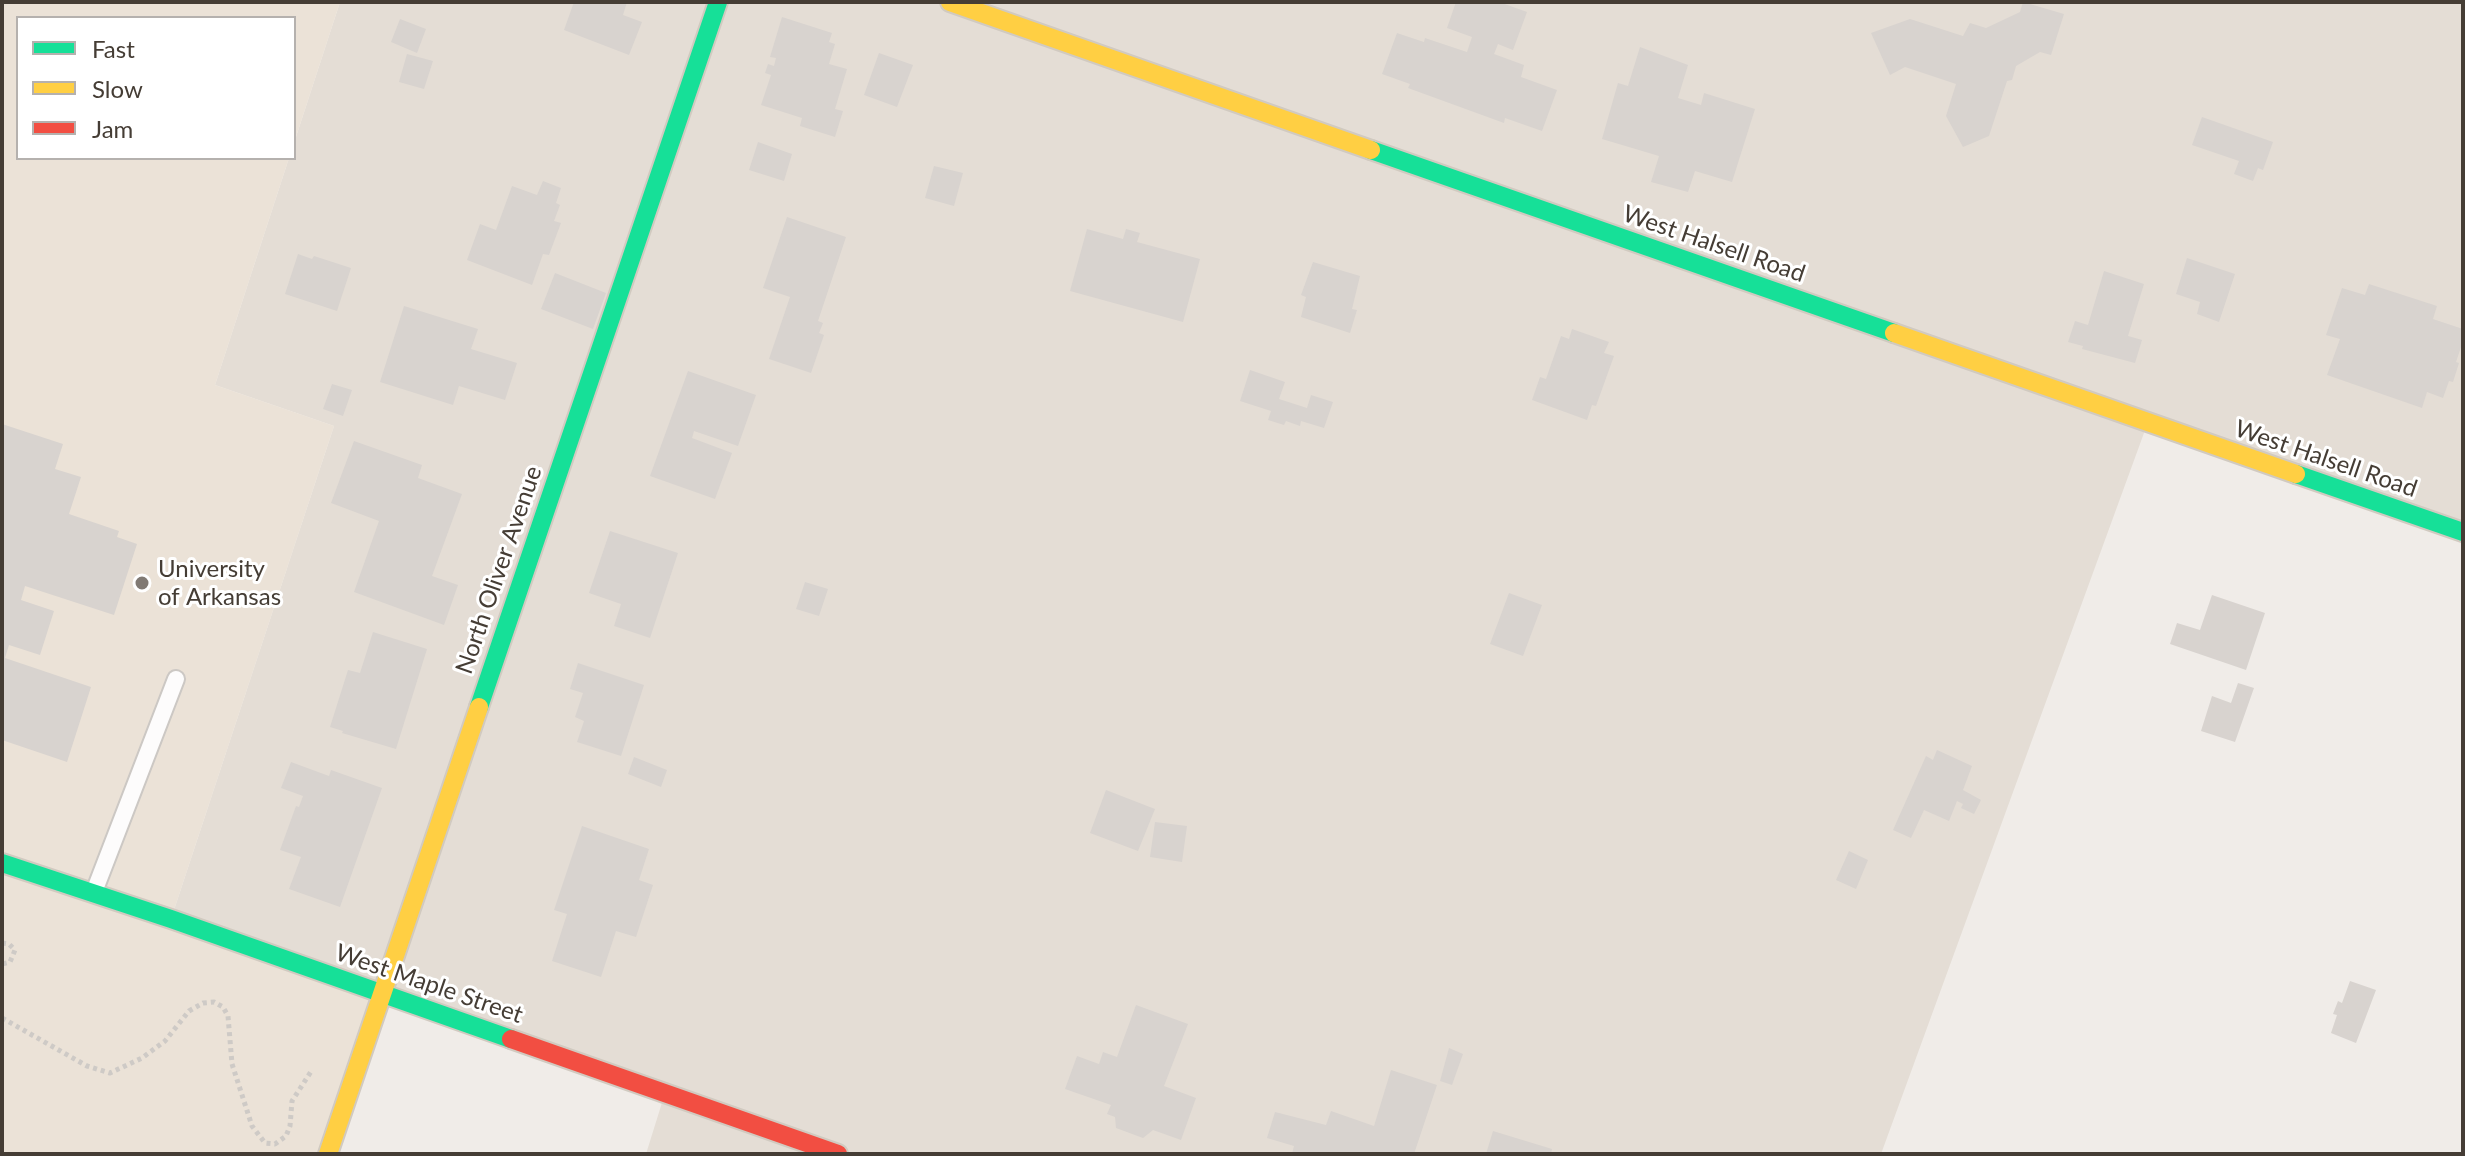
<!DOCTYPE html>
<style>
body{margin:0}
#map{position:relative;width:2465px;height:1156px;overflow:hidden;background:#f0ece8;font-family:Lato,sans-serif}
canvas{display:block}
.frame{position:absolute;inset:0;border:4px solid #453d35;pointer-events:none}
.legend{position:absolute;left:16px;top:16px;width:280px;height:144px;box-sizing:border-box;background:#fff;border:2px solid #b5b1ae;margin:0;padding:10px 14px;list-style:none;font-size:24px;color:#453d35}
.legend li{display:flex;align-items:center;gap:16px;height:40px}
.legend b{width:40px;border:2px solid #b5b1ae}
</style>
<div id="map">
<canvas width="2465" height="1156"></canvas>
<div class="frame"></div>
<ul class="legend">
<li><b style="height:10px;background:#16e098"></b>Fast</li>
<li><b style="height:10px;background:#ffcf43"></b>Slow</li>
<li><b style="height:10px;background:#f24e42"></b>Jam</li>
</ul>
</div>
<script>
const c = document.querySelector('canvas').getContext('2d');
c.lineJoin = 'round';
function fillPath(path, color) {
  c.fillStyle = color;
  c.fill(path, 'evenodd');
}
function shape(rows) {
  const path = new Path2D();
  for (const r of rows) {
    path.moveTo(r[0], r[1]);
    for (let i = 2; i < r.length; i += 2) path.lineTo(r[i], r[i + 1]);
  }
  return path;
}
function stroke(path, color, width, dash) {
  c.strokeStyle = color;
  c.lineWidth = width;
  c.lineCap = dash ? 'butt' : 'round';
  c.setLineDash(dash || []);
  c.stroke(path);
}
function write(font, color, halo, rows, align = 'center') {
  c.font = font + ' Lato,sans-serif';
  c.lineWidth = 6;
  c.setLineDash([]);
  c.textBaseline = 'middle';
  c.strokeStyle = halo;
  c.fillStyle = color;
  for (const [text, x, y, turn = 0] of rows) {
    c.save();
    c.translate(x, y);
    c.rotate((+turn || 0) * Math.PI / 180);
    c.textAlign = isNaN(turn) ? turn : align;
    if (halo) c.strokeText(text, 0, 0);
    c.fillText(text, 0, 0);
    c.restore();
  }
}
fillPath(shape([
 [340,2,2463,2,2463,532,2148,422,1881,1154,646,1154,665,1093,171,919,334,426,215,385,289,158,294,158,294,143]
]), '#e4ddd5');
fillPath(shape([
 [2,2,340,2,294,143,294,18,18,18,18,158,289,158,215,385,334,426,171,919,382,993,328,1154,2,1154]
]), '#ebe2d7');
fillPath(shape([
 [574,2,627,2,623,15,642,22,629,55,564,30],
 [1456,2,1499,2,1527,12,1513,50,1498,44,1494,54,1524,65,1521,77,1557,90,1542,131,1505,118,1504,123,1408,88,1410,84,1382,74,1397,33,1424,42,1425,38,1467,52,1472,37,1447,28],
 [2023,2,2064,14,2051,55,2040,52,2016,66,2012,80,2007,81,1989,136,1963,147,1946,116,1956,84,1905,67,1890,75,1871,33,1910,19,1963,36,1970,23,1986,28,2020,12],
 [782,17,832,33,829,42,835,44,829,64,847,69,835,109,843,111,835,137,800,126,802,118,761,105,771,75,765,73,768,64,774,66,776,58,770,57],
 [400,19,426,29,417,53,391,42],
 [1640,47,1688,65,1678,98,1701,105,1704,93,1755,109,1732,182,1695,171,1688,192,1651,182,1659,156,1602,139,1618,83,1628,86],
 [879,53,913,65,897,107,864,95],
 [407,54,433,61,424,89,399,82],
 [2202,117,2273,142,2263,170,2258,168,2253,181,2234,174,2239,161,2192,145],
 [758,142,792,154,784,181,749,170],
 [934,166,963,173,954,206,925,198],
 [543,181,561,188,556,203,560,205,554,221,561,223,549,255,543,254,532,285,467,260,480,224,496,230,512,186,537,195],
 [787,217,846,237,818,321,823,323,819,333,824,335,811,373,769,359,790,297,763,288],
 [1087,229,1123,239,1126,229,1140,233,1137,242,1200,259,1183,322,1070,291],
 [298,254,312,259,314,256,351,268,337,311,285,294],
 [2187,258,2235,274,2219,322,2197,314,2200,302,2176,294],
 [1313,262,1360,276,1352,309,1357,310,1350,333,1301,317,1306,297,1301,295],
 [2104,271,2144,284,2128,336,2142,340,2135,363,2082,349,2083,346,2068,342,2075,321,2088,325],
 [555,273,606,293,593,329,541,309],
 [2369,284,2437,306,2433,319,2463,329,2463,341,2456,362,2459,363,2453,382,2449,381,2443,398,2427,392,2422,408,2327,375,2340,339,2326,335,2342,288,2365,295],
 [404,306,478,329,471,349,517,363,505,400,459,386,453,405,380,382],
 [1572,329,1609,342,1604,353,1614,356,1596,406,1592,405,1587,420,1532,400,1540,377,1546,379,1561,336,1569,339],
 [1250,370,1285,382,1279,399,1307,408,1311,395,1333,402,1324,428,1301,421,1300,426,1286,421,1284,425,1268,420,1271,411,1240,401],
 [688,371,756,395,738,446,694,431,692,438,732,453,715,499,650,476],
 [332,384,352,390,343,416,323,409],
 [2,424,63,444,55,469,81,477,69,514,119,531,117,537,137,544,114,615,25,586,21,600,54,611,40,655,9,645,5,658,91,687,67,762,2,740],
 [354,441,422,465,418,478,462,494,432,576,458,585,444,625,354,592,379,521,331,503],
 [610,531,678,553,650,638,614,626,621,604,589,593],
 [805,582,828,589,819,616,796,609],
 [1509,593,1542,605,1523,656,1490,644],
 [2212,595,2265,613,2246,670,2170,644,2177,623,2200,630],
 [373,632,427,649,396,749,342,733,343,731,330,727,348,670,360,673],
 [578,663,644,685,621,756,577,742,584,721,575,717,583,693,570,689],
 [2238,683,2254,688,2235,742,2201,731,2212,696,2231,703],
 [1937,750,1972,766,1963,790,1981,800,1974,814,1961,808,1963,804,1957,801,1949,821,1924,810,1911,838,1893,830,1926,756,1933,760],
 [634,757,667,770,661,787,628,774],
 [291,762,329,776,331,770,382,788,340,907,289,889,301,857,280,850,296,806,299,807,303,796,281,788],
 [1106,790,1155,809,1138,851,1090,833],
 [1155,822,1187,826,1182,862,1150,857],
 [582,826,649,849,639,880,653,885,636,937,616,931,601,977,552,961,567,914,554,910],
 [1849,851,1868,860,1856,889,1836,880],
 [2350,981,2376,990,2356,1043,2331,1033,2337,1015,2333,1014,2338,1001,2342,1003],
 [1136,1005,1188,1024,1164,1086,1196,1098,1181,1140,1153,1130,1143,1138,1116,1128,1115,1117,1107,1114,1111,1105,1065,1089,1077,1056,1099,1064,1103,1052,1117,1057],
 [1449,1048,1463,1054,1452,1085,1440,1081],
 [1391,1070,1437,1085,1414,1154,1292,1154,1294,1146,1267,1138,1275,1112,1326,1125,1331,1111,1374,1126],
 [1493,1131,1552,1149,1551,1154,1486,1154]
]), '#d8d3cf');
const lane = shape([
 [94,892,176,679]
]);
const fast = shape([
 [1371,150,1894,333],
 [2296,474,2463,532],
 [479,707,718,2],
 [2,863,171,919,511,1039]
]);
const slow = shape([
 [950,2,1371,150],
 [1894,333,2296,474],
 [328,1154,479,707]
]);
const jam = shape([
 [511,1039,838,1154]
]);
stroke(lane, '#ccc8c4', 20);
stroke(fast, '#d1cac0', 22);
stroke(slow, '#d1cac0', 22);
stroke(jam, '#d1cac0', 22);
stroke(shape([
 [2,943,9,944,15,950,10,962,2,964],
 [2,1018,87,1066,110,1073,142,1058,165,1041,189,1011,203,1003,214,1002,223,1007,228,1016,232,1064,252,1126,265,1143,275,1144,286,1136,290,1126,292,1101,312,1070]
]), '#cecac6', 5, [4, 4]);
stroke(lane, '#fdfcfc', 16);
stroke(fast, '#16e098', 18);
stroke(slow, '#ffcf43', 18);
stroke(jam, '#f24e42', 18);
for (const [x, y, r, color] of [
 [142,583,8,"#817a74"]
]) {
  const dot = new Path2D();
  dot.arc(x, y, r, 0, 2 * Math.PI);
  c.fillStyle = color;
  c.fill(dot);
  stroke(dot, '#fff', 3);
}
write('24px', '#453d35', '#fff', [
 ["West Halsell Road",1714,244,19],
 ["West Halsell Road",2326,459,19],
 ["North Oliver Avenue",499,570,-71],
 ["West Maple Street",429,984,19]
]);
write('24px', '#453d35', '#fff', [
 ["University",158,569],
 ["of Arkansas",158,597]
], 'left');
</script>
